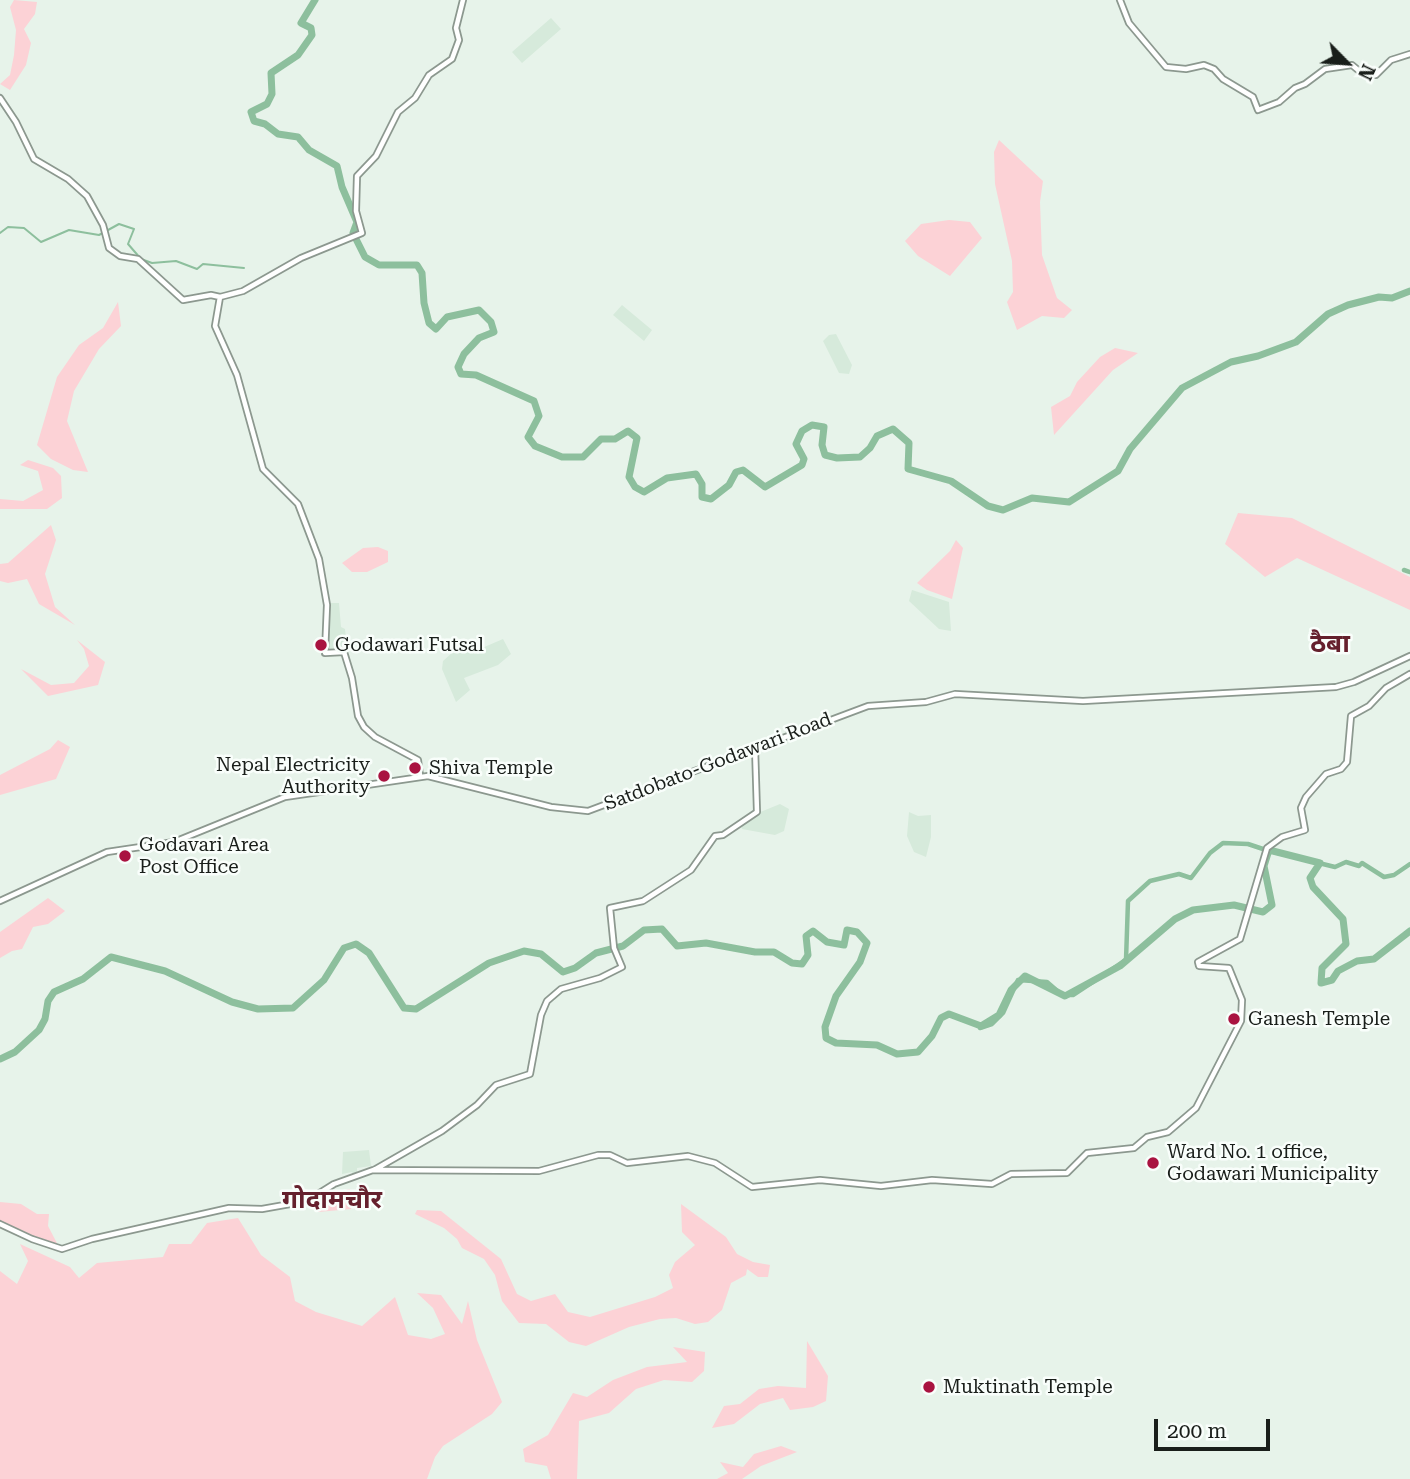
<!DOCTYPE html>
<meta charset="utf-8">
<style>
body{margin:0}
#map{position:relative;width:1410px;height:1479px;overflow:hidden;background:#e7f3ea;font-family:"Roboto Serif",serif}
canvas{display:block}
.north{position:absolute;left:1312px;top:28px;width:70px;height:70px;-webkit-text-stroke:5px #f9fefb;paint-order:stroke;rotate:115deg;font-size:19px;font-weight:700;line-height:28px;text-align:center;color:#191e1a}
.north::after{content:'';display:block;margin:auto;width:24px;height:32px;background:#191e1a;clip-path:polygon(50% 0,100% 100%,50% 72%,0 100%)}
.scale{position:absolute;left:1154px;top:1419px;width:116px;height:32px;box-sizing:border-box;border:4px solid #191e1a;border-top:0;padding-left:9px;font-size:21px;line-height:24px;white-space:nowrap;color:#191e1a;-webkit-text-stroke:5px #f9fefb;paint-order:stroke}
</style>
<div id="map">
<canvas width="1410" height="1479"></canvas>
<div class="north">N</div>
<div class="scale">200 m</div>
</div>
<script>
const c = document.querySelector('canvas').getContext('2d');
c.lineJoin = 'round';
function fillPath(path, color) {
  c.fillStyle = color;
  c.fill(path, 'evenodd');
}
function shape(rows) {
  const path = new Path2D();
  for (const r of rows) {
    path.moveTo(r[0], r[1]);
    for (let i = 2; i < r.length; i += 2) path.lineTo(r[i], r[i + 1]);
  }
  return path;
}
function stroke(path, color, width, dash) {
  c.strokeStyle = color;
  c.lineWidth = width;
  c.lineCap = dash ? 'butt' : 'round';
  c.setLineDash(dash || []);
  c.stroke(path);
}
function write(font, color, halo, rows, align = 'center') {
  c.font = font + ' "Roboto Serif","Noto Sans Devanagari",serif';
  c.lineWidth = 5;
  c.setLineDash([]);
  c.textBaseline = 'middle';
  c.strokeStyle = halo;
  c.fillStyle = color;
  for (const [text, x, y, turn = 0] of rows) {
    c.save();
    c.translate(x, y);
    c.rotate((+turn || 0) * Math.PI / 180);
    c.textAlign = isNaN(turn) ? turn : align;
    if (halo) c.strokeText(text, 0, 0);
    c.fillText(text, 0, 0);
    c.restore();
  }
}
fillPath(shape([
 [551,18,561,29,522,63,512,52],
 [622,305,652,330,644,341,613,315],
 [836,334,852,365,849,374,839,373,823,341,829,335],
 [912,590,949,602,951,631,939,629,909,601],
 [329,603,339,603,341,627,345,629,346,638,343,651,326,651],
 [503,639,511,654,498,665,464,678,470,690,456,702,442,669,443,661,453,652,482,648],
 [780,804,789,809,784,831,775,835,742,829,741,825,758,813],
 [909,812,918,816,931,815,931,837,926,857,914,852,907,836],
 [369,1150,371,1166,357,1168,357,1174,353,1175,352,1172,342,1174,343,1152]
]), '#d6eadb');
fillPath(shape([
 [14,0,37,2,35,14,24,29,31,43,26,65,10,90,0,84,10,75,14,55,16,30,10,7],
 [999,140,1043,181,1040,202,1042,255,1057,298,1072,310,1064,318,1042,316,1017,330,1007,302,1013,292,1012,261,995,184,994,152],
 [949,220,970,222,982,238,950,276,918,256,905,241,921,224],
 [118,302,121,326,99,349,74,391,67,421,88,472,73,470,51,459,37,445,57,377,79,345,103,328],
 [1115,348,1138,353,1113,370,1054,435,1051,407,1070,396,1077,382,1100,357],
 [28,460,53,468,61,476,62,498,47,509,0,509,0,499,23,501,43,490,38,471,20,465],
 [1238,513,1292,518,1410,577,1410,610,1297,558,1265,577,1225,544],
 [51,525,56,540,45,574,55,607,75,625,39,604,27,579,8,583,0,581,0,564,8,563],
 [956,540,963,548,952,599,927,590,917,583,950,551],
 [378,547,388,551,388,562,367,572,352,572,342,563,363,548],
 [77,640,105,662,98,685,48,696,21,669,51,685,74,683,89,666,84,649],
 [58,740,70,747,56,779,0,795,0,775,50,749],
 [48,898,65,911,48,924,33,927,22,949,12,951,0,958,0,932],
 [350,1189,351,1209,318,1212,317,1195],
 [0,1202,21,1204,37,1214,49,1214,48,1226,59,1247,28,1237,0,1221],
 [681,1204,726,1237,737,1254,753,1262,770,1265,768,1277,758,1277,747,1269,746,1275,731,1283,722,1310,708,1322,695,1324,676,1318,660,1319,629,1327,586,1346,569,1342,546,1324,519,1323,502,1301,495,1275,484,1259,462,1248,457,1239,444,1228,415,1214,417,1210,441,1211,501,1259,517,1294,531,1301,555,1294,568,1312,590,1317,655,1297,673,1288,669,1275,675,1262,695,1245,682,1232],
 [238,1218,261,1255,290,1277,295,1301,316,1312,362,1326,395,1297,408,1335,431,1339,445,1334,433,1308,417,1293,441,1295,462,1324,468,1301,477,1340,502,1402,492,1414,443,1446,435,1457,427,1479,0,1479,0,1271,17,1284,28,1261,20,1244,70,1267,79,1278,97,1263,163,1257,169,1244,191,1244,207,1223],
 [807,1341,828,1376,826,1401,813,1407,790,1410,783,1398,760,1404,734,1424,712,1428,724,1406,740,1404,759,1389,778,1386,806,1388],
 [673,1347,705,1352,704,1371,692,1382,664,1380,636,1389,609,1413,579,1421,577,1479,551,1479,547,1466,525,1462,523,1449,548,1435,573,1393,587,1397,613,1380,647,1367,687,1362],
 [781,1446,797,1452,761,1466,742,1479,717,1479,728,1473,720,1462,743,1467,754,1454]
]), '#fcd2d6');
stroke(shape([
 [0,233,8,227,24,228,41,242,69,230,99,235,119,224,134,229,128,244,141,259,152,263,176,261,197,269,203,264,244,268]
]), '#8dbf9d', 2);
stroke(shape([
 [1404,570,1410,572],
 [1270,851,1335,867,1346,862,1359,866,1362,863,1384,877,1394,875,1410,864],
 [980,1028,992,1024,1003,1013,1018,980,1047,982,1062,995,1073,995,1126,960,1128,901,1150,881,1179,874,1191,878,1210,853,1223,843,1248,844,1263,849]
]), '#8dbf9d', 4.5);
stroke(shape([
 [315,0,301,23,311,28,312,35,298,55,271,73,272,94,267,104,251,112,254,121,265,124,278,134,298,137,309,150,337,166,342,187,357,222,353,233,365,257,379,265,417,265,422,273,424,303,429,323,436,329,447,317,479,310,491,322,494,332,479,338,464,354,458,367,461,374,476,375,534,401,539,416,528,437,535,446,562,457,583,457,601,439,615,439,628,431,637,438,629,477,635,487,644,492,667,478,696,474,702,484,702,497,711,499,729,485,736,472,743,470,765,487,802,465,804,459,796,444,802,431,812,425,824,427,822,445,825,455,837,458,860,457,870,448,877,436,893,429,909,443,908,469,951,481,988,506,1003,510,1032,498,1069,502,1118,471,1130,449,1182,388,1231,362,1258,356,1296,342,1328,314,1348,305,1379,297,1392,298,1410,291],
 [0,1059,15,1052,39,1030,45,1019,48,1001,54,992,83,979,111,957,165,971,232,1002,258,1009,293,1008,324,980,344,948,356,944,369,953,404,1008,416,1009,489,963,524,951,541,954,563,972,575,968,596,953,623,946,644,930,662,929,677,946,706,943,755,952,774,952,792,963,802,964,808,955,806,936,813,931,827,942,844,945,847,930,857,932,867,943,860,962,836,996,825,1027,826,1038,836,1043,877,1045,897,1054,918,1052,932,1036,941,1018,949,1014,981,1026,999,1015,1011,990,1025,976,1065,996,1120,966,1175,919,1193,910,1234,905,1263,912,1272,905,1264,866,1269,850,1320,863,1310,878,1313,887,1343,919,1346,944,1322,968,1321,983,1332,980,1338,971,1357,961,1374,959,1410,931]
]), '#8dbf9d', 7);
const minor = shape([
 [1120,0,1129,23,1166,67,1186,69,1204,65,1214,69,1223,79,1253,97,1258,110,1279,102,1295,88,1305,84,1325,69,1352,65,1364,75,1376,75,1391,60,1410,54],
 [0,98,16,122,34,159,68,179,87,196,103,225,109,248,120,256,138,259,183,300,211,295,220,297,215,326,237,375,263,469,298,504,319,559,327,605,325,653,344,652,352,678,358,716,364,727,375,737,418,760,420,776],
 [220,297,243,291,301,258,362,233,356,211,357,176,376,156,398,112,415,98,429,75,452,59,459,40,456,28,463,0],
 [0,901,107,852,174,842,285,797,428,776,551,807,588,811,868,706,926,702,955,694,1083,701,1336,687,1354,682,1410,656],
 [374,1170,442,1131,477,1105,496,1085,530,1074,541,1015,547,1001,561,989,600,978,622,967,614,948,610,908,643,901,691,870,715,836,723,835,757,812,755,747],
 [0,1224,32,1239,62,1249,92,1239,229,1208,262,1209,307,1201,334,1184,373,1170,539,1171,598,1155,610,1155,627,1163,688,1156,715,1163,752,1187,820,1180,881,1186,932,1180,992,1184,1011,1174,1067,1173,1087,1153,1134,1148,1147,1137,1168,1132,1196,1108,1241,1021,1242,1000,1229,968,1199,966,1198,962,1240,939,1267,848,1282,837,1305,830,1301,808,1306,797,1326,774,1341,769,1347,762,1351,716,1369,706,1386,688,1410,674]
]);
stroke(minor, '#8c988f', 8);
stroke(minor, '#fff', 4.5);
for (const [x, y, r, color] of [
 [321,645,7,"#a91340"],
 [415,768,7,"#a91340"],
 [384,776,7,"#a91340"],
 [125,856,7,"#a91340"],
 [1234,1019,7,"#a91340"],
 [1153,1163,7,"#a91340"],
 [929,1387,7,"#a91340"]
]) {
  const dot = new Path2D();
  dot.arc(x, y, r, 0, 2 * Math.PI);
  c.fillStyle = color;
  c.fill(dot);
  stroke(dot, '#f9fefb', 2.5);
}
write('19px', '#191e1a', '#f9fefb', [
 ["Godawari Futsal",335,645],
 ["Nepal Electricity",370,765,"right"],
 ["Authority",370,787,"right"],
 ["Shiva Temple",429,768],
 ["Godavari Area",139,845],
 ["Post Office",139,867],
 ["Ganesh Temple",1248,1019],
 ["Ward No. 1 office,",1167,1152],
 ["Godawari Municipality",1167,1174],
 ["Muktinath Temple",943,1387]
], 'left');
write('19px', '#191e1a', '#f9fefb', [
 ["Satdobato-Godawari Road",718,762,-21]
]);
write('bold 26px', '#65202d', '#f9fefb', [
 ["ठैबा",1330,644],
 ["गोदामचौर",332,1200]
]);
</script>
